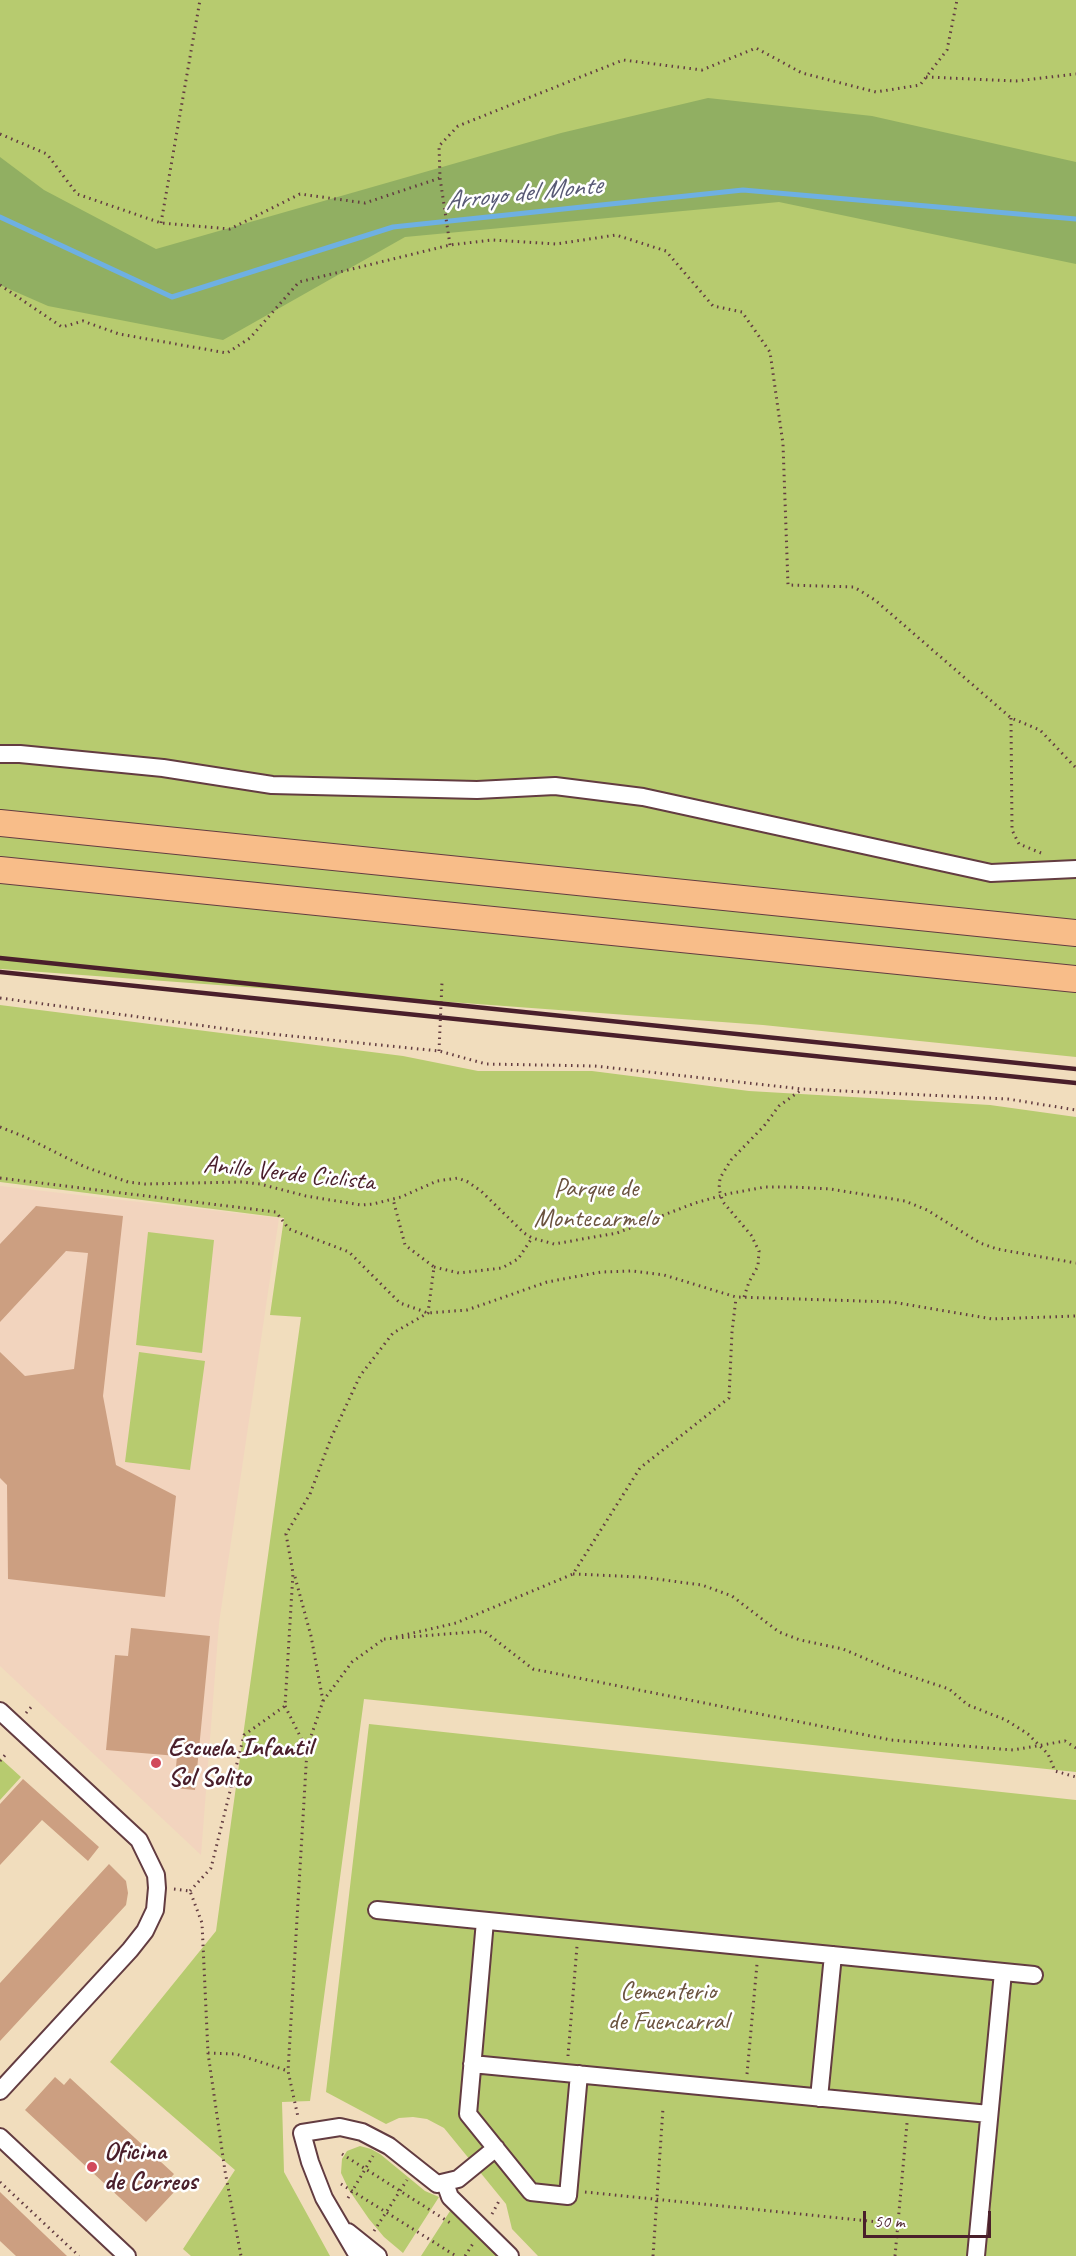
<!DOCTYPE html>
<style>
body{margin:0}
#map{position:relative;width:1076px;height:2256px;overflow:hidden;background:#f1ddbd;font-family:Caveat,sans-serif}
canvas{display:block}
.scale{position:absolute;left:863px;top:2211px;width:128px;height:27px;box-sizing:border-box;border:3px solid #4a1f2b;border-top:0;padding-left:8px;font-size:18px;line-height:21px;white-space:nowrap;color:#4a1f2b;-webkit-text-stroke:4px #fff;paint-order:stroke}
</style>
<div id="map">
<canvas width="1076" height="2256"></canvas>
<div class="scale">50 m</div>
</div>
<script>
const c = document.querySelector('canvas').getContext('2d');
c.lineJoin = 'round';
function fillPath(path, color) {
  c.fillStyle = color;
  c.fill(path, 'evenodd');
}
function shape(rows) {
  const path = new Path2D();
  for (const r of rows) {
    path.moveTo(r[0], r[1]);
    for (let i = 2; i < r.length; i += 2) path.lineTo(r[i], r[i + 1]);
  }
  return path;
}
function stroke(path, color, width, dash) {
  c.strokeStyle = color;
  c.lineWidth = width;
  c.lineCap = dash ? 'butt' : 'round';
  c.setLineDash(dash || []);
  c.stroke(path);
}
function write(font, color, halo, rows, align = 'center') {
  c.font = font + ' Caveat,sans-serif';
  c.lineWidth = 5;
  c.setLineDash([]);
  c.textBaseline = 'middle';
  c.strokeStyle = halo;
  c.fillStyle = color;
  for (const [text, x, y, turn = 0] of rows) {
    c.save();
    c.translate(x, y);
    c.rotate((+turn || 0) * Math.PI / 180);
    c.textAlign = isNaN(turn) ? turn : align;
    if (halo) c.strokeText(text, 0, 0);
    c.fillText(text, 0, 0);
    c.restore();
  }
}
fillPath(shape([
 [0,1186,279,1218,219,1623,201,1855,0,1666]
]), '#f2d4be');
fillPath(shape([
 [0,0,1076,0,1076,1057,763,1025,0,969],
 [0,1005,403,1056,478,1071,592,1071,749,1091,990,1105,1076,1117,1076,1772,364,1699,310,2101,282,2102,284,2172,330,2256,191,2256,183,2249,235,2170,110,2062,216,1931,301,1317,270,1315,284,1218,0,1182],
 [148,1232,214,1240,202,1353,136,1345],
 [139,1352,205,1361,190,1470,125,1462],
 [369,1724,1076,1800,1076,2256,538,2256,512,2229,506,2204,444,2128,427,2119,413,2117,399,2118,386,2124,326,2092],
 [0,1758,21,1777,0,1800],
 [360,2146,371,2149,380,2154,425,2191,439,2197,403,2253,384,2237,369,2219,349,2190,341,2173,342,2159,347,2151],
 [452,2208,500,2256,421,2256]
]), '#b7cb6f');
fillPath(shape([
 [708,98,872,116,1076,162,1076,264,779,202,405,237,223,340,48,306,0,285,0,157,44,190,156,249,561,133]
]), '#91af62');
stroke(shape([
 [0,217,172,297,393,227,743,190,1076,219]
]), '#6eb0e3', 5);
fillPath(shape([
 [36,1206,123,1216,103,1396,116,1465,176,1496,165,1597,8,1579,7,1485,0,1478,0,1352,25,1376,74,1369,88,1253,66,1251,0,1322,0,1244],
 [131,1628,210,1636,195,1790,174,1788,177,1756,106,1750,115,1655,128,1656],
 [23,1779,99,1847,88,1861,42,1820,0,1865,0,1804],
 [109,1864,126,1881,128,1893,126,1905,0,2041,0,1983],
 [55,2077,64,2085,70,2078,174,2174,167,2182,176,2190,146,2222,25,2110],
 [0,2192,67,2256,16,2256,0,2241]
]), '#cc9f81');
const minor = shape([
 [0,754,20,754,163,768,272,785,477,790,555,786,643,797,991,873,1076,869],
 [0,1711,139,1840,156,1875,157,1888,155,1910,145,1931,130,1950,0,2091],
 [377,1910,1034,1975],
 [485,1921,468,2114,531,2192,568,2196,579,2074],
 [472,2064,989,2114],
 [819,2098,833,1955],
 [0,2137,127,2256],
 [445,2183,450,2197,510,2256],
 [348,2232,378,2256],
 [358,2256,324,2198,310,2162,302,2133,340,2127,362,2132,389,2146,437,2184,458,2179,496,2148],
 [976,2256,1003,1972]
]);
const highway = shape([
 [0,823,1076,933],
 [0,870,1076,979]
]);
stroke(minor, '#633c41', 20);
stroke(highway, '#633c41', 28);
stroke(shape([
 [926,77,1016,81,1076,74],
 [0,134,47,154,77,194,161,223,230,229,300,194,365,203,440,178],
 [161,223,200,0],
 [450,245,440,178,439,146,458,126,623,60,702,70,756,48,802,73,876,92,920,85,947,50,957,0],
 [0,285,62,327,83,321,119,334,227,353,250,338,299,282,450,245,492,240,556,244,616,235,666,251,713,306,742,312,770,352,783,444,788,585,854,587,875,600,1011,718,1040,730,1076,768],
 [1011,718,1012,830,1019,844,1041,853],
 [0,998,242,1031,439,1051,486,1064,595,1066,802,1089,1008,1099,1076,1110],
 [439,1051,442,982],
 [0,1127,25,1137,85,1167,128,1182,145,1184,241,1182,260,1184,306,1196,361,1205,373,1204,401,1197,437,1181,458,1178,468,1182,481,1191,524,1233,532,1238,554,1244,617,1233,695,1203,727,1194,765,1187,792,1187,830,1189,905,1201,927,1210,980,1243,997,1249,1076,1263],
 [0,1178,276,1212,289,1229,349,1252,400,1303,428,1313,467,1310,547,1282,601,1272,632,1271,664,1275,736,1297,892,1302,992,1319,1076,1316],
 [434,1267,459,1273,502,1268,518,1259,532,1238],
 [744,1297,749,1282,758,1266,759,1251,751,1235,723,1202,719,1189,720,1178,731,1160,764,1126,779,1106,801,1090],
 [573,1574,641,1577,702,1585,732,1596,779,1632,800,1640,843,1649,892,1670,949,1689,968,1705,1006,1720,1028,1734,1048,1754,1055,1771,1076,1777],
 [295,1577,311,1636,323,1701,307,1748],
 [396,1637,456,1623,573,1574,640,1468,729,1398,732,1332,736,1298],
 [384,1639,484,1631,533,1669,891,1740,1013,1750,1065,1741,1076,1748],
 [323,1701,352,1662,384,1639],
 [285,1706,307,1750,288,2071],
 [26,1713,33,1705],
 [0,1761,6,1754],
 [174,1889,190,1891,202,1923,208,2053,225,2171,241,2256],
 [190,1891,211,1868,244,1735,285,1706,293,1573,286,1534,310,1494,331,1438,360,1376,393,1333,428,1313,434,1267,405,1245,393,1199],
 [208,2053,236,2054,288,2071,298,2117],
 [568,2056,577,1946],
 [747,2074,757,1964],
 [342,2154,452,2224],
 [0,2182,79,2256],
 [341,2184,456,2256],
 [585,2192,898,2224],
 [348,2198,373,2156],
 [492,2214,499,2201],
 [374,2231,407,2180],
 [465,2256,474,2242],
 [653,2256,663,2108],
 [895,2256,907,2123]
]), '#633c41', 3, [1.5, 4.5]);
stroke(minor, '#fff', 16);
stroke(highway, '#f8bd89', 26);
stroke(shape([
 [0,958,1076,1069],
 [0,972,1076,1083]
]), '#4a1f2b', 4.5);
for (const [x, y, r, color] of [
 [156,1763,6,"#d1495b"],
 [92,2167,6,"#d1495b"]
]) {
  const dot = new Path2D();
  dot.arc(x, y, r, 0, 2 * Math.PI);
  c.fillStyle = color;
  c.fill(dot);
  stroke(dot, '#fff', 2);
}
write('26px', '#4a1f2b', '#fff', [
 ["Anillo Verde Ciclista",289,1174,6]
]);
write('26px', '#6b533f', '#fff', [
 ["Parque de",596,1189],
 ["Montecarmelo",596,1219],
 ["Cementerio",668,1992],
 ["de Fuencarral",668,2022]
]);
write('bold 26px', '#4a1f2b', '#fff', [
 ["Escuela Infantil",168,1748],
 ["Sol Solito",168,1778],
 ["Oficina",104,2152],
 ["de Correos",104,2182]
], 'left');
write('italic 27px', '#585975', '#fff', [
 ["Arroyo del Monte",523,194,-6]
]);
</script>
